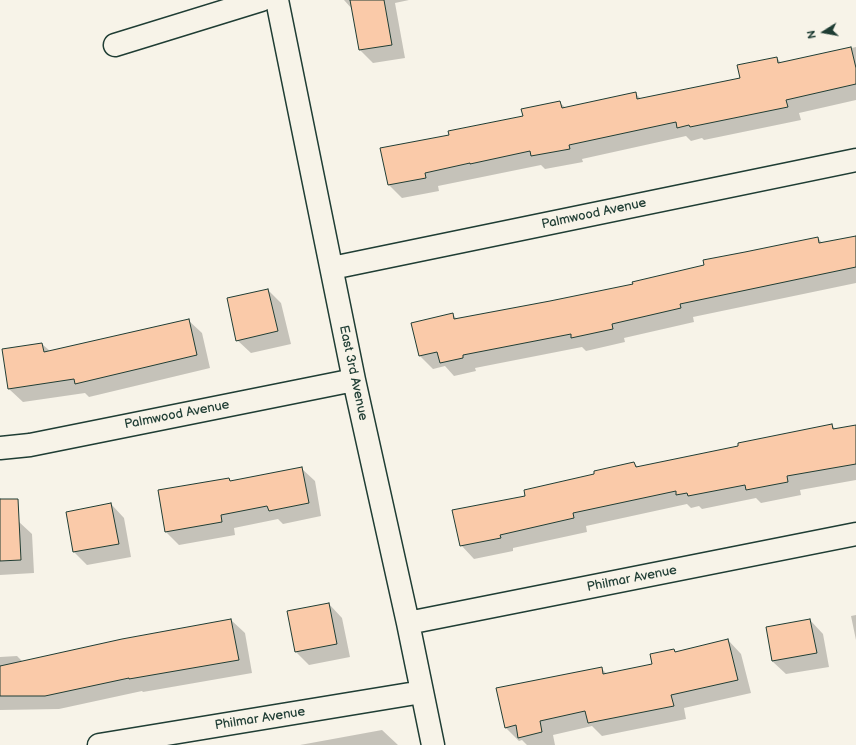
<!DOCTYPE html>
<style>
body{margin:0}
#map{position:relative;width:856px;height:745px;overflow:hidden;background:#f7f3e8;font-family:"Balsamiq Sans",sans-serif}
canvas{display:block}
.north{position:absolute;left:804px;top:12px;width:40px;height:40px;-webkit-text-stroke:3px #f7f3e8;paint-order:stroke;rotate:259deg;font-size:11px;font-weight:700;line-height:16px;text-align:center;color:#1f3d34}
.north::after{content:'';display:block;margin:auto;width:14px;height:18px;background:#1f3d34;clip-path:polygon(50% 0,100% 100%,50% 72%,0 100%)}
</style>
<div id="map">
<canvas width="856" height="745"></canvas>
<div class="north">N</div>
</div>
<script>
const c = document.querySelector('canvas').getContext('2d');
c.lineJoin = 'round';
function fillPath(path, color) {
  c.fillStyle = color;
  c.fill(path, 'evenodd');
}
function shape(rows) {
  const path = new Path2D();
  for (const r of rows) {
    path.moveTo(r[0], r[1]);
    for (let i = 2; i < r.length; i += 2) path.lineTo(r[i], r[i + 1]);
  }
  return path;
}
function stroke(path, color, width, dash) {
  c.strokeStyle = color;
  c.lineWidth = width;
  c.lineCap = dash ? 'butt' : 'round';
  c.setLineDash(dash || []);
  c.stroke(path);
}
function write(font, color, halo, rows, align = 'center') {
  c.font = font + ' "Balsamiq Sans",sans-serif';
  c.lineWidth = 4;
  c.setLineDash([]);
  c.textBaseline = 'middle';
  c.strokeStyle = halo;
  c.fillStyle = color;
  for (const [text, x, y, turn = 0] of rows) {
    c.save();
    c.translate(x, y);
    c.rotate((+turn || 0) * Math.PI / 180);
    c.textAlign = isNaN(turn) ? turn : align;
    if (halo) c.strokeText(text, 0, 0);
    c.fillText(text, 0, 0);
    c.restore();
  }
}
fillPath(shape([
 [344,0,409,0,395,3,405,58,373,63,360,50,353,10],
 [856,47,856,100,799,113,801,120,704,140,702,138,691,141,686,136,582,159,583,162,545,169,541,165,438,186,439,191,402,198,388,184,450,136,524,117,560,103,566,108,635,93,641,99,741,79,777,58,782,64],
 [856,237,856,283,693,317,694,322,624,338,625,342,586,351,582,347,475,368,476,371,454,376,445,366,433,369,420,356,452,314,457,319,550,302,634,284,818,238,823,244],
 [268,290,281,303,291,344,251,353,237,340],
 [188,320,202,333,210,368,89,397,85,393,23,402,9,389,42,344,50,351],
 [832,425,836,430,856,426,856,480,800,490,801,495,761,503,756,498,702,509,699,506,691,508,687,504,586,526,587,532,513,548,513,551,474,559,461,545,526,496,634,463,639,468,740,447],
 [301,468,315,481,321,516,283,524,278,519,234,528,235,535,179,545,166,532,229,479,232,482],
 [111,504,124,518,131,557,87,565,74,552],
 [18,521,32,534,34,573,0,575,0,522],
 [329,604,342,618,350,657,309,665,296,652],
 [856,615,856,640,851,616],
 [231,620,245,633,252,673,143,692,142,691,59,709,0,710,0,657,17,656,23,662],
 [810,620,823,634,829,667,786,674,772,661,767,628],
 [728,640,741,654,751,693,684,708,686,719,602,736,592,726,553,735,555,745,527,745,522,740,519,741,505,727,601,668,607,674,653,665,674,650,677,653],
 [382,730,398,745,300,745]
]), '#0003');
const building = shape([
 [350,0,384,0,392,45,359,50,350,0],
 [851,47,856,68,856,84,786,100,788,107,690,127,689,125,677,128,676,122,569,145,570,149,531,156,530,151,470,164,470,163,425,173,426,178,388,185,380,148,449,135,448,131,523,116,521,109,560,101,562,108,636,92,637,99,740,78,737,65,777,57,778,63,851,47],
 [856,236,856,267,680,304,681,308,612,324,613,329,571,338,571,334,463,355,463,358,440,363,437,352,419,356,411,323,453,313,454,319,550,301,633,284,632,282,704,265,703,260,745,252,818,237,819,243,856,236],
 [268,289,278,331,236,341,227,298,268,289],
 [189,319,197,355,75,384,74,379,8,389,2,349,42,343,44,352,189,319],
 [832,424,833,429,856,425,856,464,787,476,788,482,746,490,745,485,688,496,687,493,676,495,676,491,573,513,574,518,500,535,501,538,460,546,452,510,525,496,524,490,594,474,594,471,634,462,636,467,738,446,738,443,832,424],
 [302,467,309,503,269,511,267,506,221,515,222,522,165,532,158,490,229,478,230,481,302,467],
 [0,499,18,499,21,560,0,561,0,499],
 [111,503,119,544,73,552,66,512,111,503],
 [329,603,337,644,295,652,287,611,329,603],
 [231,619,239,660,129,679,129,678,45,696,0,696,0,666,122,639,231,619],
 [810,619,817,653,772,661,766,627,810,619],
 [728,639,738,680,671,695,674,706,588,723,585,711,540,721,542,732,518,738,516,725,505,728,496,688,602,667,603,674,652,664,650,654,674,649,675,652,728,639]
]);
fillPath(building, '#facaa9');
stroke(building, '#1f3d34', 1);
const street = shape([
 [277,0,354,380,408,623,433,745],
 [115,45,261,0],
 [332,268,856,160],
 [0,448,30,445,354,380],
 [408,623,856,534],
 [99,745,422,692]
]);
stroke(street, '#1f3d34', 25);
stroke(street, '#f7f3e8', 22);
write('13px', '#1f3d34', '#f7f3e8', [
 ["Palmwood Avenue",594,214,-12],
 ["East 3rd Avenue",353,373,78],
 ["Palmwood Avenue",177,415,-11],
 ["Philmar Avenue",632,579,-11],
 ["Philmar Avenue",260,719,-9]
]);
</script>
